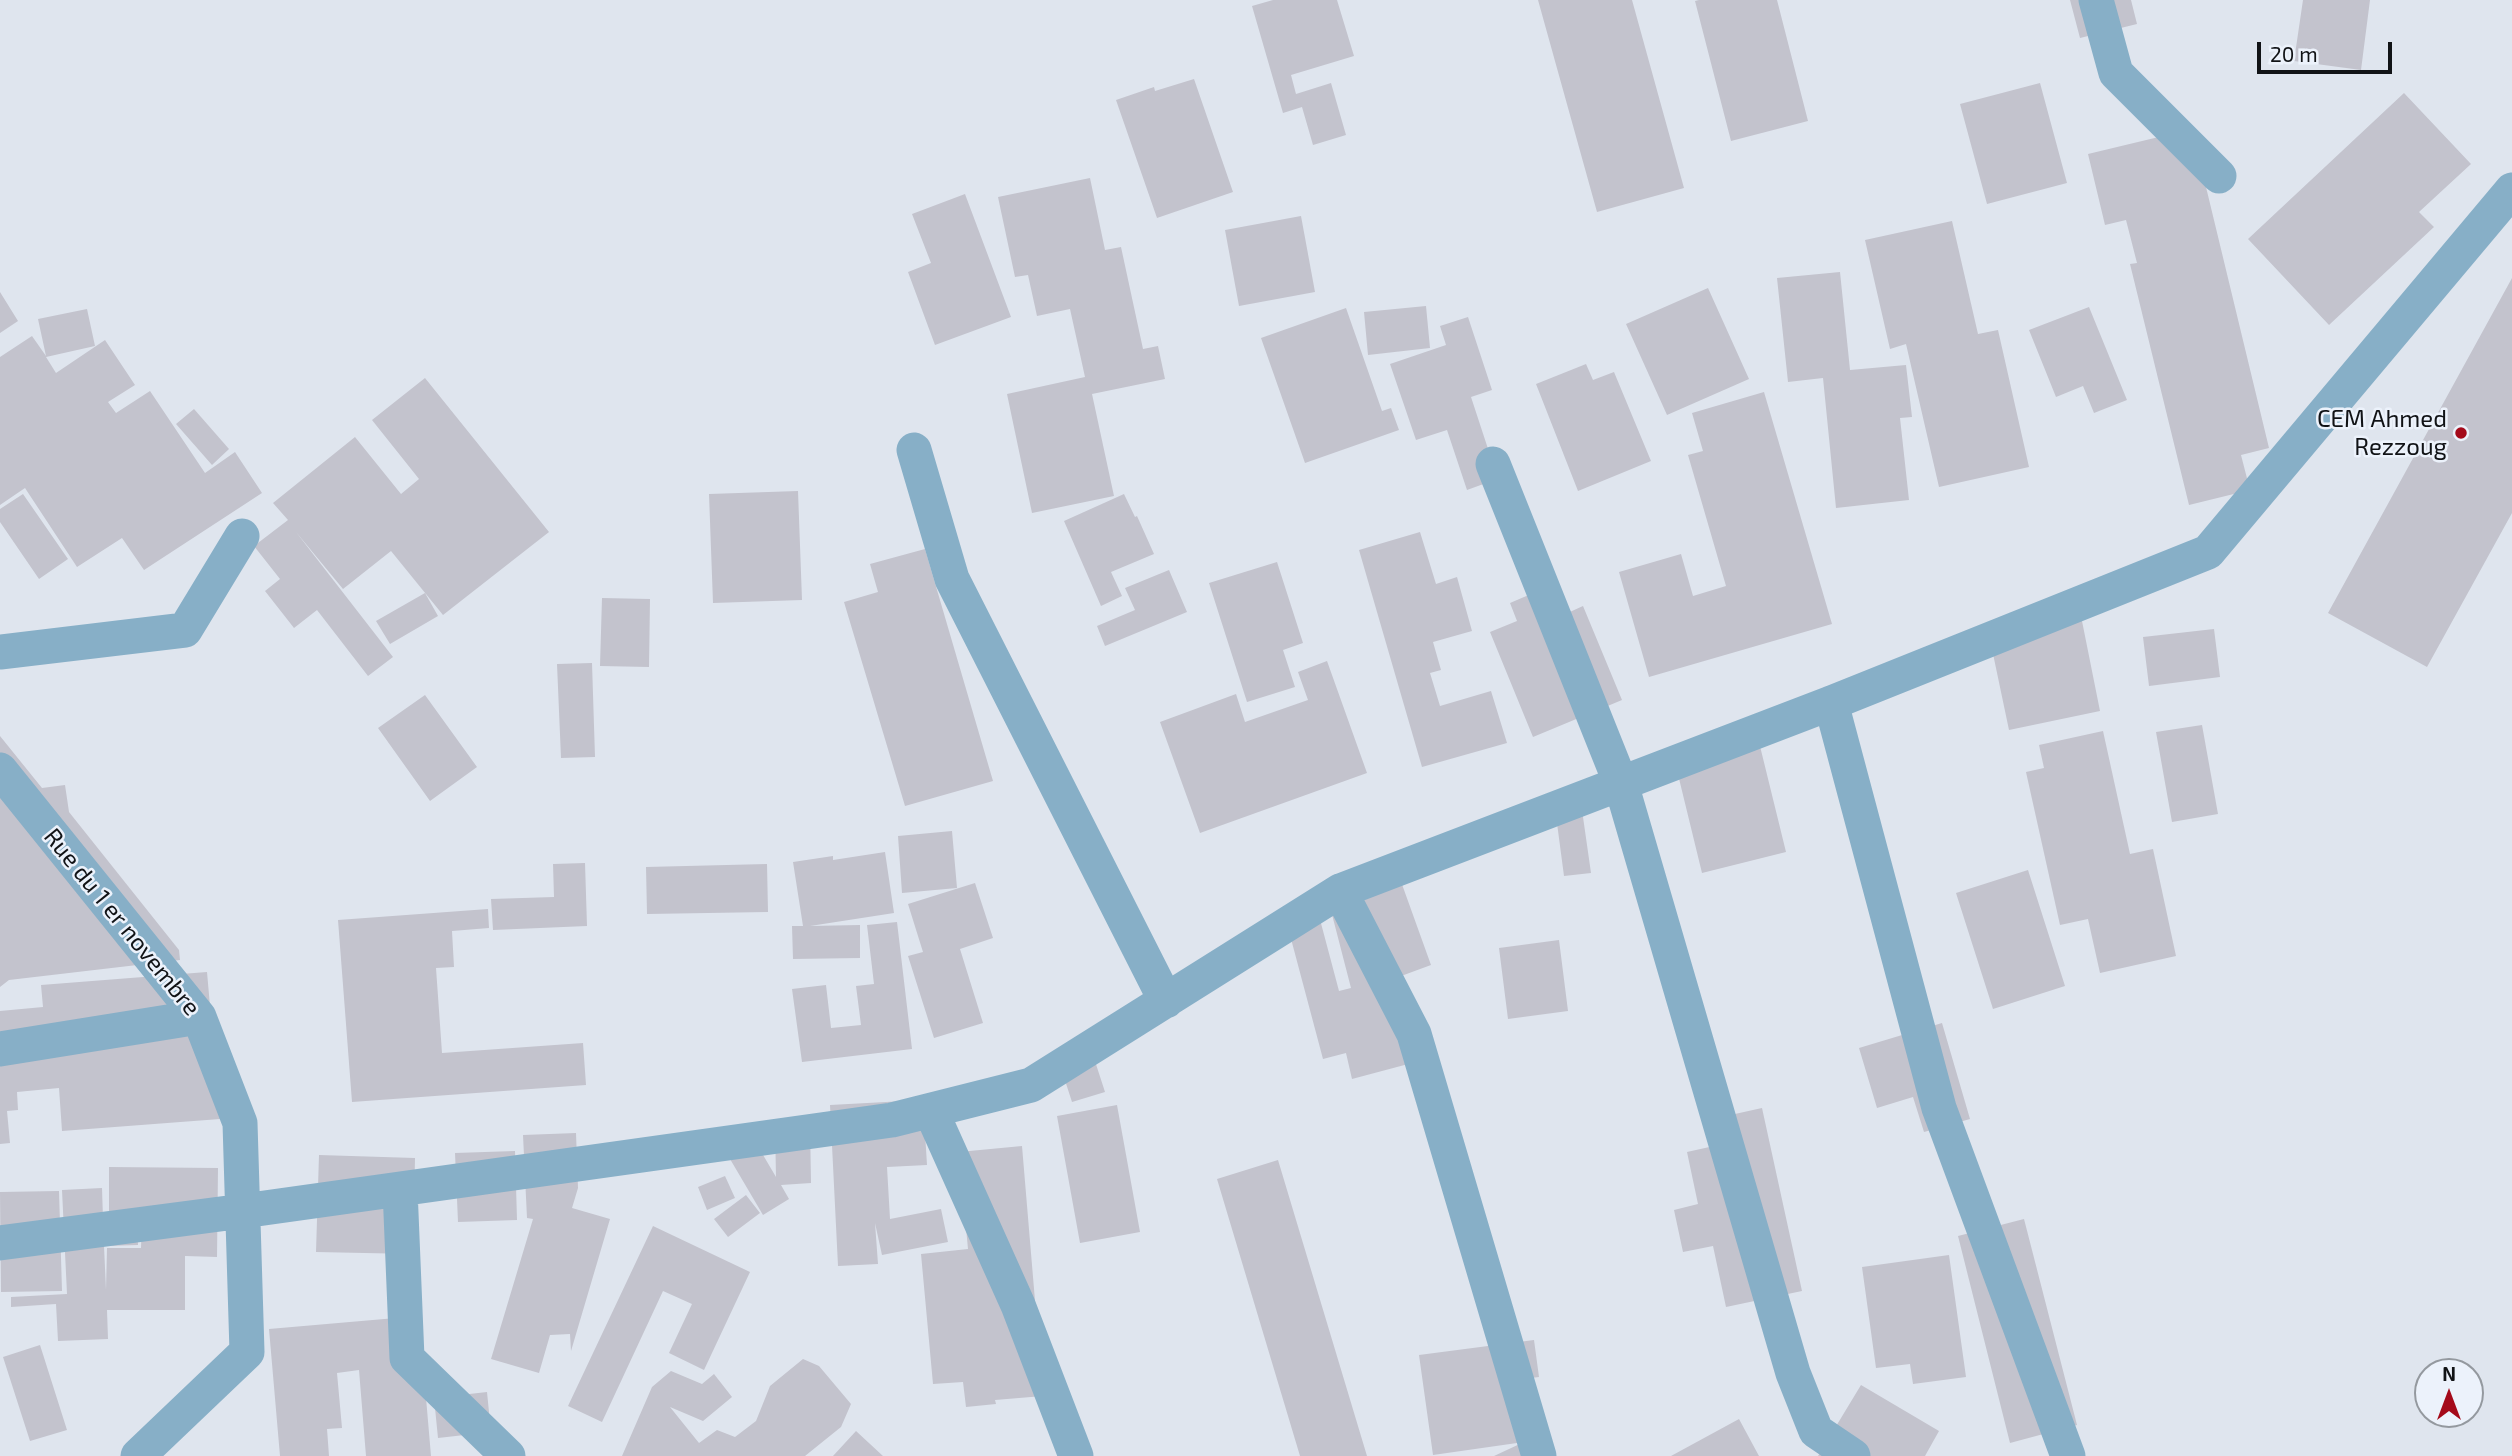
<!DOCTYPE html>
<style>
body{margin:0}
#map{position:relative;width:2512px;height:1456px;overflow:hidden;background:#dfe5ee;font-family:"Exo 2",sans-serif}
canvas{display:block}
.north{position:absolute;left:2414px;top:1358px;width:70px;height:70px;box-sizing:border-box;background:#ecf2fb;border:2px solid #94999f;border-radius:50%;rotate:0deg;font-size:19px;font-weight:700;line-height:28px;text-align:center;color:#111316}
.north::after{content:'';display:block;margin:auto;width:24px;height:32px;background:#a40a1a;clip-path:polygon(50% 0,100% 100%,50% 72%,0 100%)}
.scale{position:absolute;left:2257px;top:42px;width:135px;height:32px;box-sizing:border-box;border:4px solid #111316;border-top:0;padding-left:9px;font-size:21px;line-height:24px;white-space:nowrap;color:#111316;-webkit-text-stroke:5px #ecf2fb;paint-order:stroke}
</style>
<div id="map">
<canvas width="2512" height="1456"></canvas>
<div class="north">N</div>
<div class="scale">20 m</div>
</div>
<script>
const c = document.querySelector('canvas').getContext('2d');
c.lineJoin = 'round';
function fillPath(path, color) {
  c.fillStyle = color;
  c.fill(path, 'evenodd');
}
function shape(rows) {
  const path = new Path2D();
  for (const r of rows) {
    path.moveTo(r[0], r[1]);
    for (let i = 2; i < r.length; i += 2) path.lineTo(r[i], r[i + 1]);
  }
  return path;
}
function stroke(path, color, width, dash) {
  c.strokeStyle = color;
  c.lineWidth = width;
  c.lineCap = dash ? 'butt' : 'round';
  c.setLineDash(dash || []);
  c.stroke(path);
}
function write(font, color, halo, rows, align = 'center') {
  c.font = font + ' "Exo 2",sans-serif';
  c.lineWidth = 5;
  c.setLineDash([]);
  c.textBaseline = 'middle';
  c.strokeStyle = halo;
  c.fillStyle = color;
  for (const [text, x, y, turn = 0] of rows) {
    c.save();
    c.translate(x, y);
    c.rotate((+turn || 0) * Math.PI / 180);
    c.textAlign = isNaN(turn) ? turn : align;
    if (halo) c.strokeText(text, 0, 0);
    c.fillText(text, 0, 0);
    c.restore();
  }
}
fillPath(shape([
 [1273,0,1337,0,1354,56,1291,75,1296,94,1331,83,1346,135,1313,145,1302,107,1283,113,1252,6],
 [1538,0,1632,0,1684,188,1597,212],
 [1699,0,1777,0,1808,121,1731,141,1695,1],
 [2070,0,2131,0,2137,24,2080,38],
 [2303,0,2370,0,2361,70,2294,61],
 [1194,79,1233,192,1157,218,1116,100,1154,87,1155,91],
 [2040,83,2067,183,1987,204,1960,104],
 [2404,93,2471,164,2419,212,2434,227,2329,325,2248,239],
 [2192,129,2269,448,2241,455,2250,490,2189,505,2130,264,2137,263,2126,220,2105,225,2088,154],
 [1090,178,1105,250,1121,247,1143,349,1158,346,1165,379,1092,394,1114,496,1032,513,1007,394,1085,377,1070,309,1037,316,1028,275,1015,277,998,197],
 [965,194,1011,317,935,345,908,272,931,263,912,214],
 [1301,216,1315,292,1239,306,1225,230],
 [1952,221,1978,334,1998,330,2029,467,1939,487,1906,344,1890,349,1865,240],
 [1840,272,1850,370,1906,365,1912,417,1900,418,1909,500,1836,508,1823,378,1788,382,1777,278],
 [2512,278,2512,513,2427,667,2328,613],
 [1708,288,1749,379,1667,415,1626,324],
 [0,292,18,321,0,333],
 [1426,306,1430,348,1368,355,1364,312],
 [2089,307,2127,400,2094,413,2083,386,2056,397,2029,330],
 [1346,308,1382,411,1391,408,1399,430,1305,463,1261,338],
 [87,309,95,346,46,357,56,373,105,340,135,385,108,402,116,413,150,391,205,473,235,452,262,493,144,570,122,538,77,567,25,488,0,505,0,357,32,336,46,356,38,319],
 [1468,317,1492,390,1471,397,1491,458,1489,482,1467,490,1447,430,1416,440,1390,364,1446,345,1440,326],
 [1586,364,1593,380,1614,372,1651,461,1578,491,1536,384],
 [425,378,549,532,443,615,391,551,343,589,296,532,393,657,368,676,317,610,294,628,265,591,280,579,254,546,288,520,273,503,355,437,401,494,419,479,372,420],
 [1764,392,1832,624,1649,677,1619,572,1681,554,1693,596,1726,586,1688,455,1703,451,1692,413],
 [194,409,229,449,212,465,176,424],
 [798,491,802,600,713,603,709,494],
 [23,494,68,559,39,579,0,522,0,509],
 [1124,494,1135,517,1137,516,1154,554,1111,572,1122,596,1101,606,1064,521],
 [1420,532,1436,584,1457,577,1472,631,1433,642,1441,670,1430,673,1440,706,1491,691,1507,743,1422,767,1359,550],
 [925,549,993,781,905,806,844,602,878,592,870,564],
 [1277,562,1303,643,1283,650,1295,687,1247,702,1209,583],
 [1169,570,1187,612,1105,646,1097,626,1135,610,1125,588],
 [1538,591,1550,621,1583,606,1622,700,1533,737,1490,632,1517,621,1510,603],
 [425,593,438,616,390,644,376,621],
 [602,598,650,599,649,667,600,666],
 [2080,611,2100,711,2009,730,1988,630],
 [2214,629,2220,677,2149,686,2143,637],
 [1327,661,1367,773,1200,833,1160,722,1236,694,1245,722,1308,700,1298,672],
 [592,663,595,757,561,758,557,664],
 [425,695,477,767,430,801,378,728],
 [2202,725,2218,814,2172,822,2156,732],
 [2103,731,2130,854,2153,849,2176,956,2100,973,2088,919,2060,925,2026,772,2044,768,2039,745],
 [0,736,42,788,65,785,69,812,179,950,180,960,9,980,0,987],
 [1758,738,1786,852,1702,873,1674,758],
 [1579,789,1591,873,1564,876,1553,793],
 [952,831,957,888,902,893,898,836],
 [885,852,894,913,810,926,860,925,860,958,793,959,792,926,803,926,793,862,833,856,833,860],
 [585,863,587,926,493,930,491,899,554,897,553,864],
 [767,864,768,912,647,914,646,867],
 [2028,870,2065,986,1993,1009,1956,893],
 [1399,876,1431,965,1393,979,1412,1063,1352,1079,1346,1053,1323,1059,1286,920,1318,912,1339,991,1351,988,1328,899],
 [975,883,993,938,960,949,983,1023,934,1038,908,956,923,952,908,904],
 [488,909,489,928,452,931,454,967,436,968,442,1053,583,1043,586,1085,352,1102,338,920],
 [897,922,912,1049,802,1062,792,989,826,985,831,1028,861,1025,856,986,874,984,867,925],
 [1559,940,1568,1011,1508,1019,1499,948],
 [207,972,220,1119,62,1131,59,1088,17,1092,18,1110,7,1111,10,1143,0,1144,0,1011,43,1007,41,985],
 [1942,1023,1970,1119,1924,1132,1913,1097,1877,1108,1859,1048],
 [1093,1055,1105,1092,1072,1102,1060,1065],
 [923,1100,927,1165,887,1167,890,1219,941,1209,948,1242,882,1255,875,1223,878,1264,838,1266,830,1105],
 [1117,1105,1140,1232,1080,1243,1057,1116],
 [1762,1108,1802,1291,1726,1307,1713,1246,1683,1252,1674,1210,1698,1204,1687,1152,1714,1146,1708,1120],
 [810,1124,811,1183,781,1185,789,1199,763,1215,730,1159,756,1143,776,1177,775,1125],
 [576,1133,578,1188,572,1208,610,1219,571,1351,570,1334,550,1335,539,1373,491,1359,533,1219,527,1218,523,1135],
 [1022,1146,1043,1396,995,1400,996,1404,966,1407,963,1382,933,1384,921,1254,968,1249,959,1152],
 [515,1151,517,1220,458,1222,455,1153],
 [319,1155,415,1158,413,1254,316,1252],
 [1278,1160,1367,1456,1300,1456,1217,1179],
 [109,1167,218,1168,217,1257,185,1256,185,1310,107,1310,108,1339,58,1341,56,1304,11,1307,11,1297,67,1294,62,1190,102,1188,103,1219,137,1217,138,1245,104,1246,106,1290,107,1248,141,1248,142,1215,109,1215],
 [725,1176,735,1198,707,1210,698,1187],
 [59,1191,62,1291,1,1292,0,1192],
 [746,1195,760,1213,728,1237,714,1219],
 [2024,1219,2077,1425,2010,1443,1958,1236],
 [653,1226,750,1272,704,1370,669,1353,692,1304,663,1291,602,1422,568,1406],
 [1949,1255,1966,1377,1913,1384,1910,1364,1876,1368,1862,1267],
 [419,1316,431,1456,366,1456,359,1370,337,1373,342,1428,327,1429,329,1456,280,1456,269,1329],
 [1534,1340,1539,1377,1523,1379,1549,1456,1494,1456,1524,1442,1433,1455,1419,1355],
 [40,1345,67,1430,30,1441,3,1357],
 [803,1359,819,1366,851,1404,841,1427,805,1456,622,1456,652,1387,671,1371,702,1384,714,1374,732,1397,703,1421,670,1407,699,1443,717,1430,735,1437,756,1421,770,1386],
 [1861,1385,1939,1431,1925,1456,1818,1456],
 [487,1392,491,1432,438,1438,434,1398],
 [1739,1419,1759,1456,1671,1456],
 [856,1431,883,1456,833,1456]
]), '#c3c3cd');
stroke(shape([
 [2096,0,2116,73,2219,176],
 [914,450,952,579,1166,1001],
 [1493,464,1621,784,1793,1373,1816,1431,1853,1456],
 [0,652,185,630,242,536],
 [1831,703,1939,1108,2068,1456],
 [0,770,199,1017,240,1123,247,1352,138,1456],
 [1340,891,1414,1034,1539,1456],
 [0,1049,199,1017],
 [931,1111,1018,1305,1076,1456],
 [400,1189,407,1358,508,1456],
 [0,1243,243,1211,892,1120,1031,1085,1340,891,1831,703,2208,552,2512,190]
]), '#87afc7', 35);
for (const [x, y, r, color] of [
 [2461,433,7,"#a40a1a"]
]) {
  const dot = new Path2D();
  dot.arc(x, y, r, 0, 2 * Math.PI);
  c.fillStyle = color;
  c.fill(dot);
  stroke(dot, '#ecf2fb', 2.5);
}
write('24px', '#111316', '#ecf2fb', [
 ["CEM Ahmed",2447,419],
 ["Rezzoug",2447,447]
], 'right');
write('24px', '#111316', '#ecf2fb', [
 ["Rue du 1 er novembre",122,922,51]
]);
</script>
